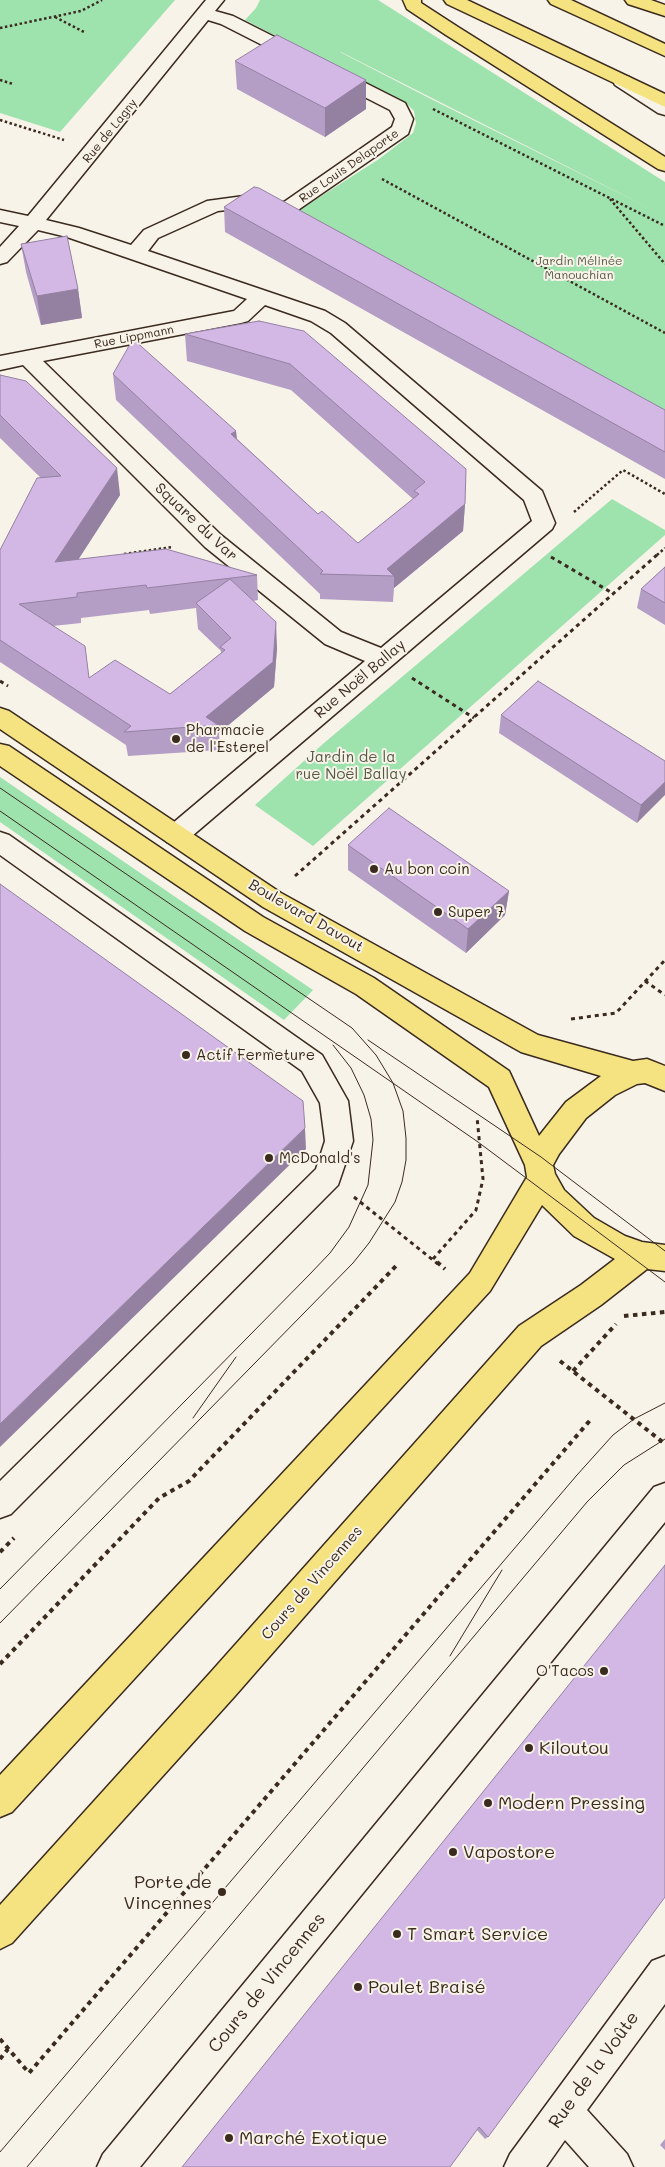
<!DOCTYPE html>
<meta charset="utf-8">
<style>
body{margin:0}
canvas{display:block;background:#f7f3e8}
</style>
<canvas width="665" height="2167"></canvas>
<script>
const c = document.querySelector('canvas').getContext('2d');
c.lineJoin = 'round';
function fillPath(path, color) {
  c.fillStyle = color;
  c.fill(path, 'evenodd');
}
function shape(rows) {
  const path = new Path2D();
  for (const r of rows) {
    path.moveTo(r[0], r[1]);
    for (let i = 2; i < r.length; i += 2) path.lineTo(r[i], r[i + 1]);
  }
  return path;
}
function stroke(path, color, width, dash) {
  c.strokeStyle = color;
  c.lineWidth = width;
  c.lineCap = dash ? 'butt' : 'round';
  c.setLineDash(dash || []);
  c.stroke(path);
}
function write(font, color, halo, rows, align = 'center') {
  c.font = font + ' Mali,sans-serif';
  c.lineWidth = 4;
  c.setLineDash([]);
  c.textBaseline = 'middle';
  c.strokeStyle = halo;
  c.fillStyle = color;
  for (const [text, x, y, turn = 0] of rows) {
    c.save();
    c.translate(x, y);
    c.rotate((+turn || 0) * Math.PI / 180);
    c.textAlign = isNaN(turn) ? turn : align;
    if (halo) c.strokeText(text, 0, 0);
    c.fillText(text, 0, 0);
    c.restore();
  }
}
fillPath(shape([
 [0,0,175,0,60,132,0,113],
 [260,0,378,0,665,182,665,411,298,211,379,159,413,133,416,123,414,111,406,103,245,20,256,8],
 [340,52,341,52,657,212,433,100],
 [612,499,665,530,665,535,313,846,255,805,324,743],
 [0,777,171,894,313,990,284,1020,0,822]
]), '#9ee2ae');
const minor = shape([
 [206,0,224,0,215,11,233,16,405,103,413,119,408,134,295,212,273,214,244,208,218,211,158,238,148,251,325,311,345,323,542,491,555,523,552,529,185,842,176,845,167,842,163,835,167,828,365,661,325,644,205,547,23,365,0,370,0,356,234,311,247,299,67,237,38,230,7,262,0,264,0,247,19,226,0,222,0,210,28,216,206,0],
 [208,20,221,24,390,110,395,119,392,127,284,202,273,202,244,196,207,201,144,230,131,245,79,228,46,220,208,20],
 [265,305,311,321,331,333,524,500,532,521,381,648,341,632,221,535,43,361,241,323,248,321,265,305],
 [622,75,629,77,665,101,665,115,658,113,615,85,613,81,615,77,622,75],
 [0,832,9,835,322,1055,348,1101,353,1141,338,1185,11,1514,0,1518,0,1481,316,1169,325,1141,320,1103,302,1071,0,855,0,832],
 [665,1483,665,1522,140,2167,97,2167,103,2154,654,1487,665,1483],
 [665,1956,665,2004,587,2110,627,2154,633,2167,589,2167,565,2140,546,2167,504,2167,510,2154,652,1961,665,1956]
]);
const major = shape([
 [0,708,9,711,281,893,538,1035,633,1061,647,1059,665,1066,665,1091,645,1083,637,1084,615,1095,586,1118,559,1154,553,1165,555,1174,564,1190,594,1218,625,1236,642,1242,665,1245,665,1271,647,1269,601,1305,541,1346,234,1697,12,1943,0,1949,0,1905,210,1673,519,1326,581,1285,615,1259,574,1236,542,1205,490,1291,12,1812,0,1817,0,1775,470,1273,527,1177,525,1165,489,1087,356,994,245,931,0,766,0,744,9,746,263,917,374,978,509,1071,539,1136,566,1102,601,1076,521,1052,263,907,0,729,0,708]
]);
const highway = shape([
 [403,0,421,0,421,3,458,27,665,157,665,171,658,169,446,35,407,9,403,0],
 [444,0,467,0,665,94,665,107,447,4,444,0],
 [548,0,571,0,665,44,665,56,551,4,548,0],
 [625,0,651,0,665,5,665,16,628,4,625,0]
]);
stroke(minor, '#3b2a1e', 3);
stroke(major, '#3b2a1e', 3);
stroke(highway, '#3b2a1e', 3);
stroke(shape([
 [55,17,84,32],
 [0,28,81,11,102,0],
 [0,80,13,84],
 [433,109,665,226],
 [0,120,64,140],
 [382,179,665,333],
 [610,199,665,264],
 [574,512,623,470,665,494],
 [124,554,172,547],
 [657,555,665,548]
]), '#3b2a1e', 2.5, [2.5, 2.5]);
stroke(shape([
 [551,557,614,594],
 [412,678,474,718],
 [0,681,8,686],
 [295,876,658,554],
 [645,981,665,995],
 [571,1019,616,1013,665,960],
 [354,1197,438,1264],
 [433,1259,476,1210,483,1179,477,1117]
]), '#3b2a1e', 3, [4, 4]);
stroke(shape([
 [437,1262,445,1269],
 [624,1316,665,1312],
 [560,1361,665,1444],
 [573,1371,616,1324],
 [0,1552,14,1538],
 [0,1664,159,1498,189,1481,397,1265],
 [0,2039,29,2073,592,1418],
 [0,2059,8,2049]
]), '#3b2a1e', 4, [4.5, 4.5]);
fillPath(minor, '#f7f3e8');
fillPath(major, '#f5e382');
fillPath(highway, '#f5e382');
stroke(shape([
 [0,788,352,1028,376,1055,393,1083,403,1111,406,1138,406,1160,402,1182,395,1202,369,1243,353,1263,0,1623],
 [0,811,478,1142,665,1282],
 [368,1040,541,1157,665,1251],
 [193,1418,236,1357],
 [0,1589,310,1274,330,1253,349,1227,368,1185,373,1140,371,1119,364,1095,351,1068,333,1045],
 [450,1656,502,1570],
 [0,2152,577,1475,613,1435,634,1419,665,1403],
 [27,2167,587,1502,624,1465,665,1439]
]), '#3b2a1e', 1);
fillPath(shape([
 [235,61,366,80,366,109,325,137,237,89],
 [224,207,665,410,665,479,225,232],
 [21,244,78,289,82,318,41,325,26,272],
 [259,321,465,504,463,531,394,588,393,602,320,599,320,594,116,400,113,374,236,431,237,439,318,514,358,543,413,499,291,390,187,361,185,334],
 [0,375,120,495,78,559,257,575,258,600,253,601,277,648,274,687,219,733,220,750,128,756,126,745,0,662,0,550,41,478,0,438],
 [196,608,198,629,221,651,221,653,170,694,90,678,53,626,81,623,81,618,149,610,150,614],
 [665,567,665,625,637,608,641,589],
 [501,715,665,761,637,823,499,733],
 [348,845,509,891,505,915,466,953,348,870],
 [665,1565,488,2137,485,2139,477,2130],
 [665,2139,665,2150,660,2145]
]), '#b59ec6');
fillPath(shape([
 [366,80,366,109,325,137,325,108],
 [78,289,82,318,41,325,37,296],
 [236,431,238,458,231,434],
 [117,468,120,495,60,588,55,562],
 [465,504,463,531,394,588,394,576,387,569],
 [276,622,277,648,274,687,219,733,218,725,206,717],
 [665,782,665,795,637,823,641,805],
 [509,891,505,915,466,953,468,929],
 [305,1128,306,1149,0,1447,0,1424]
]), '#9481a1');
const building = shape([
 [277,35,366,80,325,108,235,61,277,35],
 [254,187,259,188,665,410,665,452,224,207,254,187],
 [67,236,78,289,37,296,21,244,67,236],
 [259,321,304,331,466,469,465,504,387,569,394,576,320,574,323,571,113,374,133,339,236,431,231,434,318,514,322,511,358,543,419,494,414,491,425,482,290,364,185,334,259,321],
 [0,375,26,381,117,468,55,562,166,549,257,575,147,588,146,585,77,593,77,597,19,604,85,646,89,678,115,660,170,694,225,650,220,647,231,638,196,603,230,579,276,622,273,662,206,717,218,725,124,732,131,726,0,640,0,550,37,478,61,476,0,415,0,375],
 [665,567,665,603,641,589,665,567],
 [538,681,665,761,665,782,641,805,501,715,538,681],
 [389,808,509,891,468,929,348,845,389,808],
 [0,884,303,1101,305,1128,0,1424,0,884],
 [665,1565,665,1897,488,2137,479,2127,450,2167,182,2167,665,1565]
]);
fillPath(building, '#d3b8e6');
stroke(building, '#9481a1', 1);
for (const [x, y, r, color] of [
 [176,739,5,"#3b2a1e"],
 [374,869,5,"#3b2a1e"],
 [438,912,5,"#3b2a1e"],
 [186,1055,5,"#3b2a1e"],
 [269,1158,5,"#3b2a1e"],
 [604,1671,5,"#3b2a1e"],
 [529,1748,5,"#3b2a1e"],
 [488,1803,5,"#3b2a1e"],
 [453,1852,5,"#3b2a1e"],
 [222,1892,5,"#3b2a1e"],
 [397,1934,5,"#3b2a1e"],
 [358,1987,5,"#3b2a1e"],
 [229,2138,5,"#3b2a1e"]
]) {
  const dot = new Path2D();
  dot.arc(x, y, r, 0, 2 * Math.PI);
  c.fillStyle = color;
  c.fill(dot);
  stroke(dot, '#f7f3e8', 2);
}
write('12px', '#3b2a1e', '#f7f3e8', [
 ["Rue de Lagny",110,131,-51],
 ["Rue Louis Delaporte",349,166,-35],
 ["Rue Lippmann",134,337,-11]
]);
write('12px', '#545842', '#f7f3e8', [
 ["Jardin Mélinée",579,261],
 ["Manouchian",579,275]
]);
write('15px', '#3b2a1e', '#f7f3e8', [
 ["Square du Var",196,522,43],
 ["Rue Noël Ballay",360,679,-40],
 ["Boulevard Davout",306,916,30],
 ["Cours de Vincennes",312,1583,-49]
]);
write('15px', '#3b2a1e', '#f7f3e8', [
 ["Pharmacie",186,730],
 ["de l'Esterel",186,747],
 ["Au bon coin",384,869],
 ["Super 7",448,912],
 ["Actif Fermeture",196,1055],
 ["McDonald's",279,1158],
 ["O'Tacos",594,1671,"right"]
], 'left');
write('15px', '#545842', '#f7f3e8', [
 ["Jardin de la",351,757],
 ["rue Noël Ballay",351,774]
]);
write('18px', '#3b2a1e', '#f7f3e8', [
 ["Kiloutou",539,1748],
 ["Modern Pressing",498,1803],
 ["Vapostore",463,1852],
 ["Porte de",212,1882,"right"],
 ["Vincennes",212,1903,"right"],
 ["T Smart Service",407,1934],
 ["Poulet Braisé",368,1987],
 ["Marché Exotique",239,2138]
], 'left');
write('18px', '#3b2a1e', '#f7f3e8', [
 ["Cours de Vincennes",267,1983,-51],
 ["Rue de la Voûte",594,2070,-54]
]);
</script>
